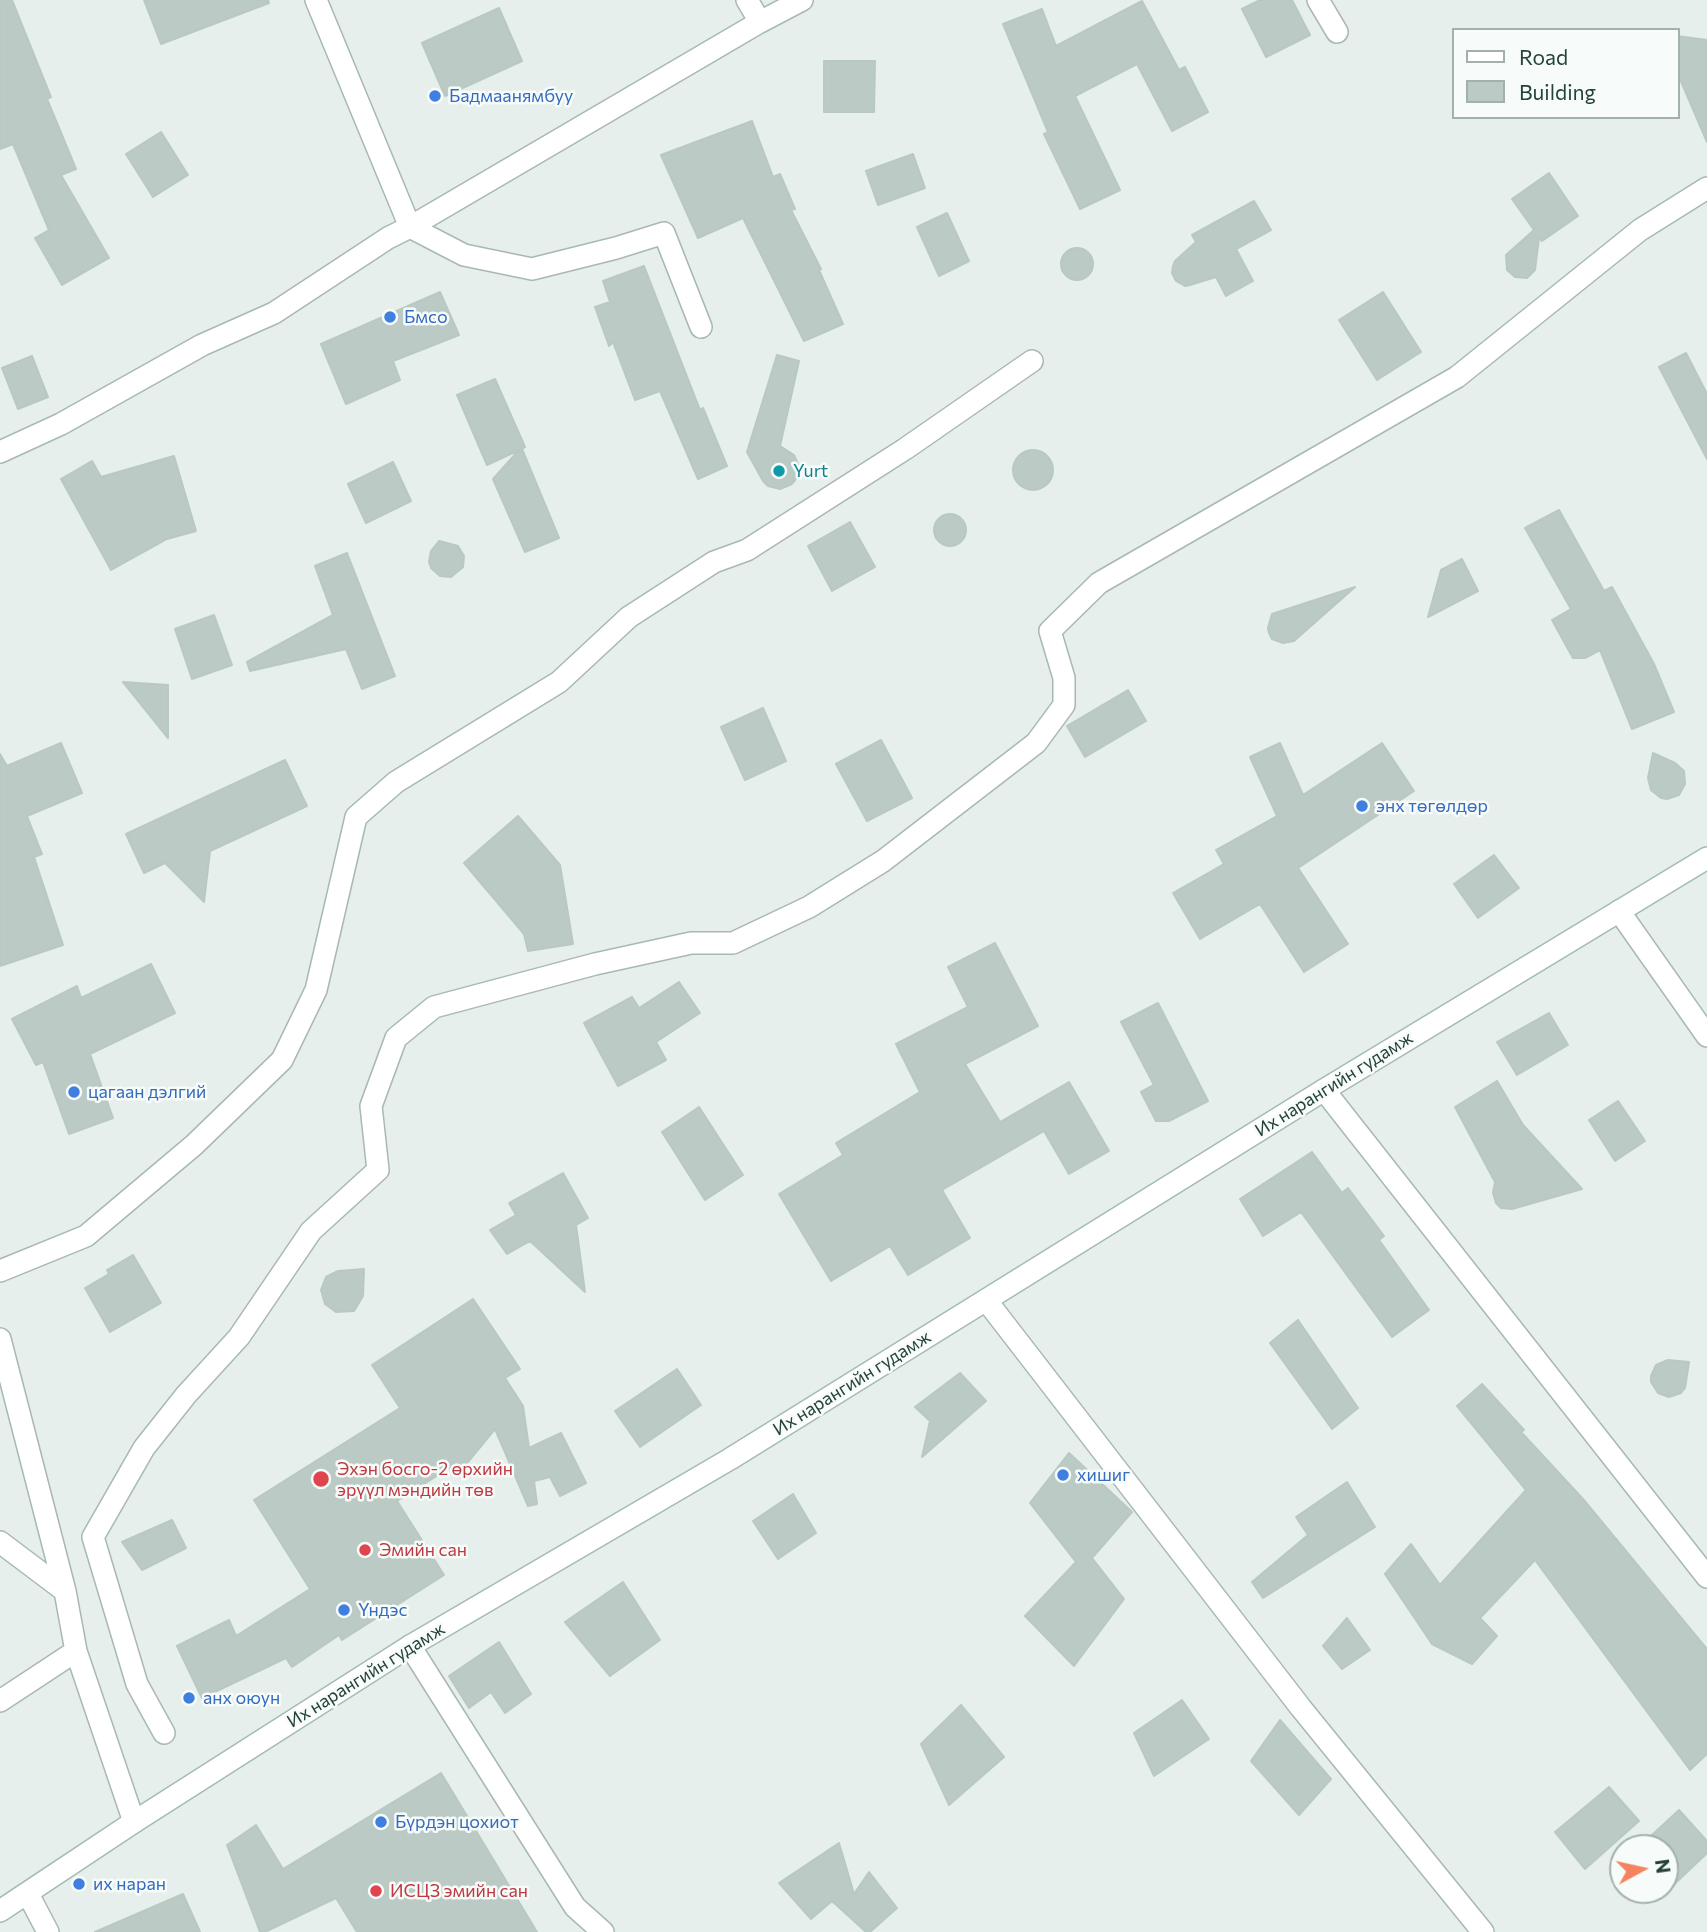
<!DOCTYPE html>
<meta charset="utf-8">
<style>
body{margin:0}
#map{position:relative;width:1707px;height:1932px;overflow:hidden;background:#e6efeb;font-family:Commissioner,sans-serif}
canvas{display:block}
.legend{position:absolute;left:1452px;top:28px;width:228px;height:91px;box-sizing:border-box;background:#f7fbf9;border:2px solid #a3b1ad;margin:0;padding:9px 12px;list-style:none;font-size:21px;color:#24423a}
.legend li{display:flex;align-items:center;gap:14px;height:35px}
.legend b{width:35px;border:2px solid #a3b1ad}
.north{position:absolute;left:1609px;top:1834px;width:70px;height:70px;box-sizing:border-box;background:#f7fbf9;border:2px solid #a3b1ad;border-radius:50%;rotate:82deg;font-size:19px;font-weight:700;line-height:28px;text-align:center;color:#24423a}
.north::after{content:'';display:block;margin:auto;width:24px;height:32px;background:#f4845f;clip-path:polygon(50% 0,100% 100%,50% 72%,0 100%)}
</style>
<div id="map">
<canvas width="1707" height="1932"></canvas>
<ul class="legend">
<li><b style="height:9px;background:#fff"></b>Road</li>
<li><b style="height:19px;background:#bbcac4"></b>Building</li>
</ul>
<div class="north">N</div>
</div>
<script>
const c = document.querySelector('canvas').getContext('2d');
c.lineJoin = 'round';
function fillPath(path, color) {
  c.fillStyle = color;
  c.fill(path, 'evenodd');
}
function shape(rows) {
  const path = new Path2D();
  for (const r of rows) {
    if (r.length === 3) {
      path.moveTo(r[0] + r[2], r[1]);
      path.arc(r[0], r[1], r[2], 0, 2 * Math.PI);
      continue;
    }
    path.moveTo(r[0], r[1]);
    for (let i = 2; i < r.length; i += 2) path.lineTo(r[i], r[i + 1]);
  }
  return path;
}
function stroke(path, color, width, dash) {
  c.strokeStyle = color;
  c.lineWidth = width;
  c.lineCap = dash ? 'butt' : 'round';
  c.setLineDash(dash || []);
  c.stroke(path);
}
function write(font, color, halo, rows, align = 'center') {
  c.font = font + ' Commissioner,sans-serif';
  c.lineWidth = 5;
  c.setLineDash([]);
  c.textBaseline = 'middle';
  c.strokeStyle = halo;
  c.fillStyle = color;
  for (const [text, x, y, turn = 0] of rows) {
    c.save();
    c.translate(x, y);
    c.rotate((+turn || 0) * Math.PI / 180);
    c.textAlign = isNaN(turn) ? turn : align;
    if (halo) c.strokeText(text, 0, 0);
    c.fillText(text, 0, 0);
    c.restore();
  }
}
const building = shape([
 [0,0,12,0,51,97,47,99,76,169,61,175,109,258,62,285,35,238,49,230,13,144,0,149,0,0],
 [144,0,268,0,269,3,161,44,144,0],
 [1260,0,1292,0,1310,35,1266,57,1242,9,1260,0],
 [1142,1,1179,70,1185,67,1208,112,1172,131,1137,64,1075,96,1120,190,1080,209,1044,134,1048,132,1003,24,1042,9,1056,46,1142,1],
 [499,8,522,61,445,96,422,43,499,8],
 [1677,36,1707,40,1707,142,1677,72,1677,36],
 [824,61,875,61,874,112,824,112,824,61],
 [752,121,773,177,780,174,795,209,791,210,821,269,819,270,843,324,804,341,743,218,698,238,661,155,752,121],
 [161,132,188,175,153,197,126,154,161,132],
 [913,154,925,188,878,205,866,171,913,154],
 [1549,173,1578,216,1542,241,1539,238,1535,270,1527,278,1515,277,1507,270,1506,255,1534,230,1512,199,1549,173],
 [1254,201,1271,230,1236,249,1253,281,1226,296,1216,277,1190,285,1185,286,1176,281,1172,273,1173,266,1175,261,1196,242,1192,235,1254,201],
 [947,213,969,261,939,276,917,227,947,213],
 [1077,264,16],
 [644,266,700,410,703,408,727,466,698,479,660,391,635,400,613,342,609,346,595,307,610,302,603,281,644,266],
 [440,292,459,335,393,361,400,380,346,404,321,344,440,292],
 [1383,292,1421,352,1377,380,1339,320,1383,292],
 [1686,353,1707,394,1707,459,1659,367,1686,353],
 [777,355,799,361,780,446,794,455,799,467,796,479,792,484,780,489,768,486,763,481,747,452,777,355],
 [32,356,48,397,18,409,2,368,32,356],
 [495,379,525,447,522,449,559,538,525,552,493,479,519,450,487,465,457,395,495,379],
 [1033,470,20],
 [174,456,196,531,167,539,111,570,61,479,92,461,101,477,174,456],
 [393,462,411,501,366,523,348,484,393,462],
 [1559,510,1604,591,1612,587,1654,664,1674,712,1632,729,1600,650,1585,658,1573,658,1552,620,1571,609,1525,528,1559,510],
 [950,530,16],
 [850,522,875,567,832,591,808,546,850,522],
 [439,541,458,546,464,556,463,567,451,577,440,576,431,568,429,562,431,551,439,541],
 [347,553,395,676,362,689,346,649,250,671,247,662,333,615,315,566,347,553],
 [1462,559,1478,591,1428,617,1441,570,1462,559],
 [1355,587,1294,641,1283,643,1272,639,1269,633,1268,628,1272,614,1355,587],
 [214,615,232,665,192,679,175,629,214,615],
 [123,682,168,685,168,738,123,682],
 [1128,690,1146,721,1085,757,1067,726,1128,690],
 [763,708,786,761,745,780,721,727,763,708],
 [881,740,912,798,867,821,836,764,881,740],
 [61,743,82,793,27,816,42,854,34,857,63,945,0,966,0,754,7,766,61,743],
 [1280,743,1303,795,1382,743,1414,791,1298,868,1348,944,1304,972,1260,904,1200,939,1173,893,1224,864,1216,850,1277,816,1250,757,1280,743],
 [1653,753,1675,763,1684,771,1685,784,1679,795,1667,799,1661,798,1651,790,1648,778,1653,753],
 [285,760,307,806,210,851,204,902,165,863,144,873,126,834,285,760],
 [518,816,560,865,573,944,528,951,524,934,464,863,518,816],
 [1494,855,1519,888,1478,918,1454,884,1494,855],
 [995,943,1038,1026,965,1064,1000,1122,1069,1082,1109,1151,1069,1174,1044,1131,942,1190,970,1238,908,1275,890,1246,831,1281,779,1194,843,1155,836,1143,920,1092,896,1044,968,1007,948,967,995,943],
 [151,964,175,1013,90,1054,113,1118,69,1134,43,1062,36,1065,12,1019,77,986,81,998,151,964],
 [679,982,700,1013,656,1042,666,1060,618,1086,584,1023,632,997,639,1008,679,982],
 [1158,1003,1208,1101,1169,1121,1156,1121,1141,1092,1154,1085,1121,1022,1158,1003],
 [1549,1013,1568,1045,1517,1075,1497,1042,1549,1013],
 [1497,1081,1523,1125,1582,1189,1512,1209,1501,1208,1496,1203,1493,1193,1495,1182,1455,1107,1497,1081],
 [1618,1101,1645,1141,1615,1161,1589,1120,1618,1101],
 [699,1107,743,1175,705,1200,662,1132,699,1107],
 [1312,1152,1342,1193,1348,1188,1384,1236,1379,1240,1429,1310,1392,1337,1301,1212,1263,1236,1240,1199,1312,1152],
 [563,1173,588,1218,576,1225,585,1292,530,1241,507,1254,490,1230,516,1215,509,1203,563,1173],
 [133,1255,161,1303,110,1332,85,1288,109,1274,107,1270,133,1255],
 [364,1269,363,1296,354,1311,336,1312,325,1304,321,1290,326,1277,338,1271,364,1269],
 [473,1299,520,1369,505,1378,523,1406,529,1448,561,1433,586,1483,560,1496,550,1477,534,1481,537,1504,528,1506,495,1429,463,1468,451,1467,397,1501,444,1575,342,1640,339,1635,292,1667,286,1658,202,1698,177,1646,229,1620,236,1636,310,1589,254,1500,400,1408,372,1365,473,1299],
 [1298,1320,1358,1408,1332,1429,1270,1343,1298,1320],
 [1668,1360,1689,1362,1685,1388,1681,1393,1669,1397,1658,1393,1651,1382,1651,1376,1656,1365,1668,1360],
 [677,1369,701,1405,640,1447,615,1411,677,1369],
 [960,1373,986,1401,922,1457,930,1421,915,1407,960,1373],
 [1482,1384,1524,1430,1521,1432,1583,1499,1707,1649,1707,1754,1690,1770,1535,1560,1480,1618,1497,1636,1472,1664,1432,1644,1385,1574,1411,1544,1440,1585,1526,1490,1457,1406,1482,1384],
 [1069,1453,1132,1512,1092,1558,1124,1599,1074,1666,1025,1616,1076,1562,1030,1503,1069,1453],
 [1347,1482,1375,1527,1263,1598,1252,1582,1308,1535,1296,1517,1347,1482],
 [793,1494,816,1533,778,1559,753,1521,793,1494],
 [172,1520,186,1548,142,1570,122,1542,172,1520],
 [623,1582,660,1640,610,1676,565,1622,623,1582],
 [1347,1618,1370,1650,1342,1669,1323,1646,1347,1618],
 [499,1642,531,1694,505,1713,491,1692,469,1708,449,1676,499,1642],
 [1182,1700,1209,1739,1154,1776,1134,1733,1182,1700],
 [961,1705,1004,1757,949,1805,921,1744,961,1705],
 [1280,1720,1331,1779,1299,1815,1251,1761,1280,1720],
 [441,1773,537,1932,357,1932,336,1898,265,1932,260,1932,227,1845,256,1825,283,1869,441,1773],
 [1609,1787,1639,1821,1585,1869,1555,1832,1609,1787],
 [1679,1810,1707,1841,1707,1853,1665,1893,1665,1848,1638,1848,1679,1810],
 [839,1843,854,1894,869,1872,897,1908,870,1932,866,1932,832,1901,811,1919,779,1883,839,1843],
 [183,1894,200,1932,95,1932,183,1894]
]);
fillPath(building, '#bbcac4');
stroke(building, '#b8c9c2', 2);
const minor = shape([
 [316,0,410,227,464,255,532,269,616,248,664,233,701,327],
 [747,0,760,22],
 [1318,0,1337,32],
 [0,452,61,424,202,345,274,313,388,238,410,227,760,22,802,0],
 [1619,911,1707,1036],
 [1324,1090,1707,1577],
 [0,1271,86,1236,194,1145,282,1060,316,990,356,817,396,782,559,682,629,617,714,562,747,550,905,449,1032,361],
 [986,1300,1301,1708,1483,1932],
 [0,1339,65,1591,76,1651,134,1822],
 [0,1542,65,1591],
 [410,1646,575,1907,603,1932],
 [0,1701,76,1651],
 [164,1733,137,1684,93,1537,144,1448,186,1395,239,1337,311,1231,378,1170,371,1106,396,1038,434,1007,595,964,691,943,733,943,809,907,883,861,1036,743,1064,705,1064,678,1050,631,1099,583,1457,377,1640,230,1707,188],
 [28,1894,48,1932]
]);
const secondary = shape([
 [0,1911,134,1822,410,1646,730,1459,1324,1090,1707,858]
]);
stroke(minor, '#a8b8b2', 24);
stroke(secondary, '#a4bbb3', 24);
stroke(minor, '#fff', 21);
stroke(secondary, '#fff', 21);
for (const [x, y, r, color] of [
 [435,96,7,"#3f7fe0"],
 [390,317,7,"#3f7fe0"],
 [779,471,7,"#0f9aa8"],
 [1362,806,7,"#3f7fe0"],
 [74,1092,7,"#3f7fe0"],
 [1063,1475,7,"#3f7fe0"],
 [321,1479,9,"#e0444e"],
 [365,1550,7,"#e0444e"],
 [344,1610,7,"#3f7fe0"],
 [189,1698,7,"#3f7fe0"],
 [381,1822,7,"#3f7fe0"],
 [79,1884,7,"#3f7fe0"],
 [376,1891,7,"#e0444e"]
]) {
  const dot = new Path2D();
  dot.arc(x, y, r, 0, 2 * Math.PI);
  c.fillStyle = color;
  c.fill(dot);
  stroke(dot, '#f7fbf9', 2.5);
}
write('18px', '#366cbe', '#f7fbf9', [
 ["Бадмаанямбуу",449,96],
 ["Бмсо",404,317],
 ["энх төгөлдөр",1376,806],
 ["цагаан дэлгий",88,1092],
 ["хишиг",1077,1475],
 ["Үндэс",358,1610],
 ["анх оюун",203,1698],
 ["Бүрдэн цохиот",395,1822],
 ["их наран",93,1884]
], 'left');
write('18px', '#0d838f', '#f7fbf9', [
 ["Yurt",793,471]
], 'left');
write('18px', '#24423a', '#f7fbf9', [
 ["Их нарангийн гудамж",1334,1084,-32],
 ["Их нарангийн гудамж",852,1383,-32],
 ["Их нарангийн гудамж",366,1675,-32]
]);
write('18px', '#be3a42', '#f7fbf9', [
 ["Эхэн босго-2 өрхийн",337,1469],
 ["эрүүл мэндийн төв",337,1490],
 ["Эмийн сан",379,1550],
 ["ИСЦЗ эмийн сан",390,1891]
], 'left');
</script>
